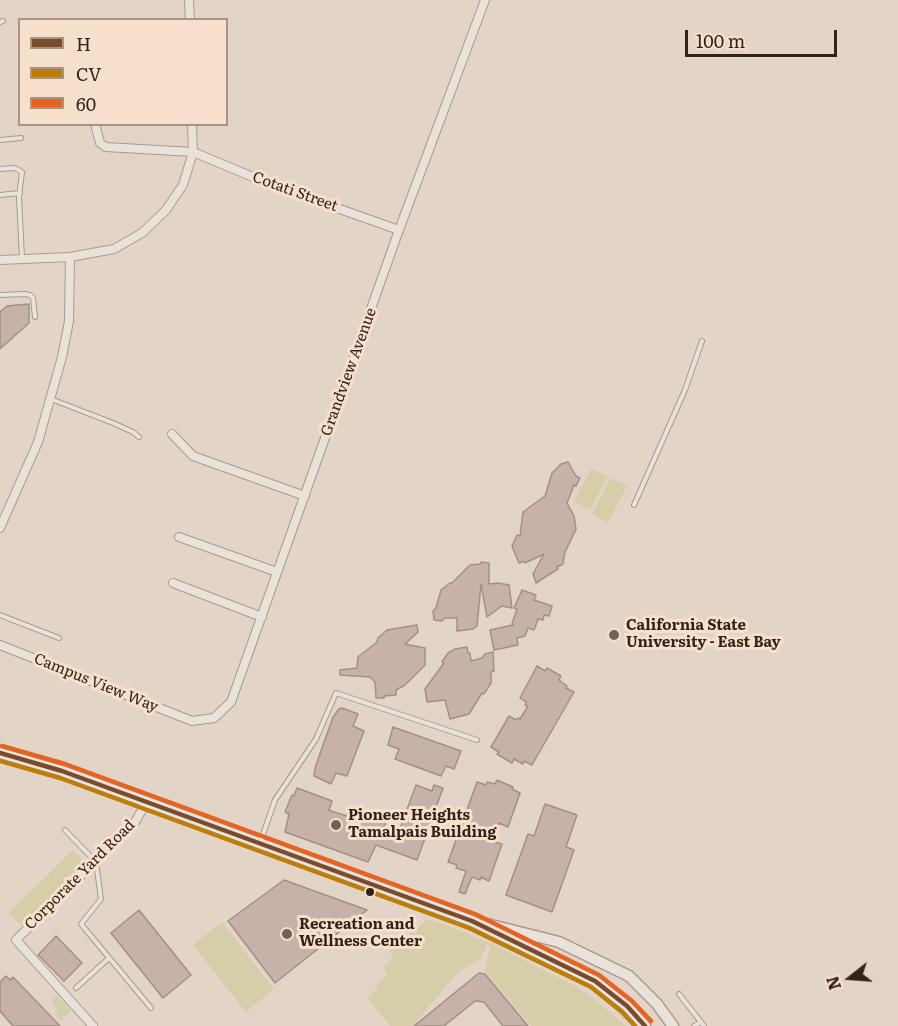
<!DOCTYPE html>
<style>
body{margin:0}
#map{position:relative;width:898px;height:1026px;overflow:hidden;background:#e2d5c7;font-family:Literata,serif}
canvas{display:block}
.legend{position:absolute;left:18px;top:18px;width:210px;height:108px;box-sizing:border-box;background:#f6e0cb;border:2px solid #a89484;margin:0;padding:8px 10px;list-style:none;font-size:18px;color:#34221a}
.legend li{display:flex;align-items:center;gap:12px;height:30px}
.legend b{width:30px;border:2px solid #a89484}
.north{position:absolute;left:820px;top:948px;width:60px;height:60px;-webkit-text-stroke:4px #f6e0cb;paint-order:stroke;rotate:253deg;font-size:16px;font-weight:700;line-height:24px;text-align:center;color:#34221a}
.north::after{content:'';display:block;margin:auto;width:21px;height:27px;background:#34221a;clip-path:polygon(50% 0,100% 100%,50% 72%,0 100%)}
.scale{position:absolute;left:685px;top:30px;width:152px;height:27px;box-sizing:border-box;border:3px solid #34221a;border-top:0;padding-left:8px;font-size:18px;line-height:21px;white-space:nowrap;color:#34221a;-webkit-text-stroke:4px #f6e0cb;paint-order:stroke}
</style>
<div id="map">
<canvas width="898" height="1026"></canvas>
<ul class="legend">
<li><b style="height:8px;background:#7a4b2a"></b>H</li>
<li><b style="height:8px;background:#bc7e08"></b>CV</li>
<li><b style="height:8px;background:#e86222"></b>60</li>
</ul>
<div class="north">N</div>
<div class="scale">100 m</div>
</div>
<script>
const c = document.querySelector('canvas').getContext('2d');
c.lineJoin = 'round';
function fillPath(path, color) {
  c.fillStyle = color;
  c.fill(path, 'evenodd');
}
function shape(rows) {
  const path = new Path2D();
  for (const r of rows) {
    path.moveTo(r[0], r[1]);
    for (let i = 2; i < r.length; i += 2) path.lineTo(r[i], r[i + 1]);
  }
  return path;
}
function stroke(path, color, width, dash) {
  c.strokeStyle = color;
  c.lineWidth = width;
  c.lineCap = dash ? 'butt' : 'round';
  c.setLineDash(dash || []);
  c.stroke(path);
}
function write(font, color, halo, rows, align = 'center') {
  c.font = font + ' Literata,serif';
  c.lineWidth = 6;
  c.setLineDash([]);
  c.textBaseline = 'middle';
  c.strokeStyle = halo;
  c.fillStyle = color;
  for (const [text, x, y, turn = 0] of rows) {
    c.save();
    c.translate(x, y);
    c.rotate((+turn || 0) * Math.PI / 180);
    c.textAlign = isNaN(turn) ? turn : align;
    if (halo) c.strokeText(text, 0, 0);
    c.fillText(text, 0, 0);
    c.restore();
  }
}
fillPath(shape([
 [591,469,608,476,590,510,574,501],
 [610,478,627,486,608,523,592,514],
 [73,850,83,860,83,865,22,926,8,913],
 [427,920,432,920,449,926,492,944,575,986,593,998,626,1026,531,1026,485,971,490,946,487,944,481,959,457,973,413,1026,390,1026,367,997,378,988,376,985,387,975,383,967,394,958,389,951],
 [222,922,274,989,246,1012,193,945],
 [57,995,71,1011,61,1021,55,1015,58,1010,52,1003,53,999]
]), '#d6cda9');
const building = shape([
 [29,304,29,323,0,349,0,312,7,306,29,304],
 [568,462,576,476,580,478,576,486,574,485,567,503,574,516,576,529,565,552,563,564,557,567,558,569,536,583,533,574,544,554,525,563,524,561,519,563,512,546,517,535,520,536,523,512,545,496,552,473,561,464,568,462],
 [481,562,489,563,489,584,498,583,509,585,512,608,502,606,487,617,481,584,477,626,473,629,457,631,457,618,445,618,442,621,434,620,433,611,436,608,441,590,450,583,452,583,470,565,481,564,481,562],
 [522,590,536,595,534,600,552,606,549,616,544,615,543,620,538,619,534,630,528,628,525,636,517,638,518,645,494,650,490,630,513,625,512,624,517,609,514,608,522,590],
 [417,625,418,632,405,644,425,648,425,665,405,685,396,690,396,695,384,696,384,698,376,698,375,682,370,677,340,675,340,670,357,668,358,657,377,642,378,638,387,630,417,625],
 [467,647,468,653,470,653,471,661,482,658,485,654,493,652,494,671,491,672,491,683,484,694,482,693,469,714,450,719,445,700,427,702,425,689,444,663,442,662,448,653,455,649,467,647],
 [537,666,545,671,547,668,561,676,559,680,567,686,566,688,574,692,532,765,524,761,523,764,514,759,512,763,497,754,499,752,491,747,509,716,516,720,518,718,520,719,528,706,525,705,526,702,520,698,537,666],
 [342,708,358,714,353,726,364,731,347,776,336,773,331,784,314,776,315,768,333,717,339,709,342,708],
 [393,727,461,751,454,769,446,766,441,776,395,759,399,749,388,745,393,727],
 [497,780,513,787,512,789,520,793,508,827,499,823,494,842,502,844,489,881,481,877,480,880,472,877,465,894,459,892,466,871,456,868,457,865,448,862,477,782,486,785,487,782,495,784,497,780],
 [416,785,432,791,434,785,443,788,417,860,376,845,368,862,285,832,289,814,285,812,292,795,294,796,297,788,332,801,329,810,331,811,347,816,350,808,364,813,386,822,383,829,398,834,416,785],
 [545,804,577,815,566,847,574,850,552,912,506,895,528,834,534,836,545,804],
 [284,880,367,910,275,983,228,921,284,880],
 [139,910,191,975,163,998,111,933,139,910],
 [56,936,82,963,64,981,38,955,56,936],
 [479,973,485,974,528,1026,503,1026,484,1002,475,1001,444,1026,414,1026,479,973],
 [6,976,10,980,13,977,60,1026,13,1026,0,1011,0,982,6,976]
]);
fillPath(building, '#c6b2a8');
stroke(building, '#a29087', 1.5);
const service = shape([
 [0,22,3,21],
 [0,140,21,138],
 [0,169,15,168,22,172,19,197,22,258],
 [0,195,20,193],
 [0,295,24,294,30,295,33,298,35,317],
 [51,399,113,423,133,432,139,437],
 [634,505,685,390,702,341],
 [0,615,59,638],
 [65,830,96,862,101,899,81,924,151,1008],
 [260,843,275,800,316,739,336,693,477,740],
 [76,988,109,958],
 [679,994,704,1026],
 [694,1026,701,1022]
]);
const minor = shape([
 [189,0,190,20],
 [95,124,100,143,106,147,193,152,272,185,399,230],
 [0,260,70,257,114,249,142,233,166,210,183,185,193,152,192,124],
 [172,434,193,456,305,496],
 [0,528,38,442,62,357,69,321,70,257],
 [179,537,277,572],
 [173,583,262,617],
 [0,645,192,721,214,718,231,702,399,230,485,0],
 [93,1026,16,940,135,822,146,803]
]);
const tertiary = shape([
 [0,753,62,771,472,921,595,981,627,1006,645,1026],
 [487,924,559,942,629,976,657,1004,673,1026]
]);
stroke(service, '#a69a91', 6);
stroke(minor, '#a69a91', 10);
stroke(tertiary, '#a69a91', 13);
stroke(service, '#eae2d9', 4);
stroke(minor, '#eae2d9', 8);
stroke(tertiary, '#eae2d9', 10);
stroke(shape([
 [0,753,62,771,472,921,595,981,627,1006,645,1026]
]), '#7a4b2a', 4.5);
stroke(shape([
 [0,761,60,778,469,928,591,987,622,1012,635,1026]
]), '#bc7e08', 4.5);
stroke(shape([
 [2,746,65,764,475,914,599,975,632,1001,651,1021]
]), '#e86222', 4.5);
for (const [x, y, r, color] of [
 [614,635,6,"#716157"],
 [336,825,6,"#716157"],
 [370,892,5,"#34221a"],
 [287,934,6,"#716157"]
]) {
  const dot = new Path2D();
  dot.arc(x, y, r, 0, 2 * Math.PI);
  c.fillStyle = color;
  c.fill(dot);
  stroke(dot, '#f6e0cb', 2);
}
write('15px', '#34221a', '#f6e0cb', [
 ["Cotati Street",295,192,20],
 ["Grandview Avenue",349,372,-70],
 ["Campus View Way",96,683,22],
 ["Corporate Yard Road",80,875,-45]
]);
write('bold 15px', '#34221a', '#f6e0cb', [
 ["California State",626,626],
 ["University - East Bay",626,643],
 ["Pioneer Heights",348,816],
 ["Tamalpais Building",348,833],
 ["Recreation and",299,925],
 ["Wellness Center",299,942]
], 'left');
</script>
